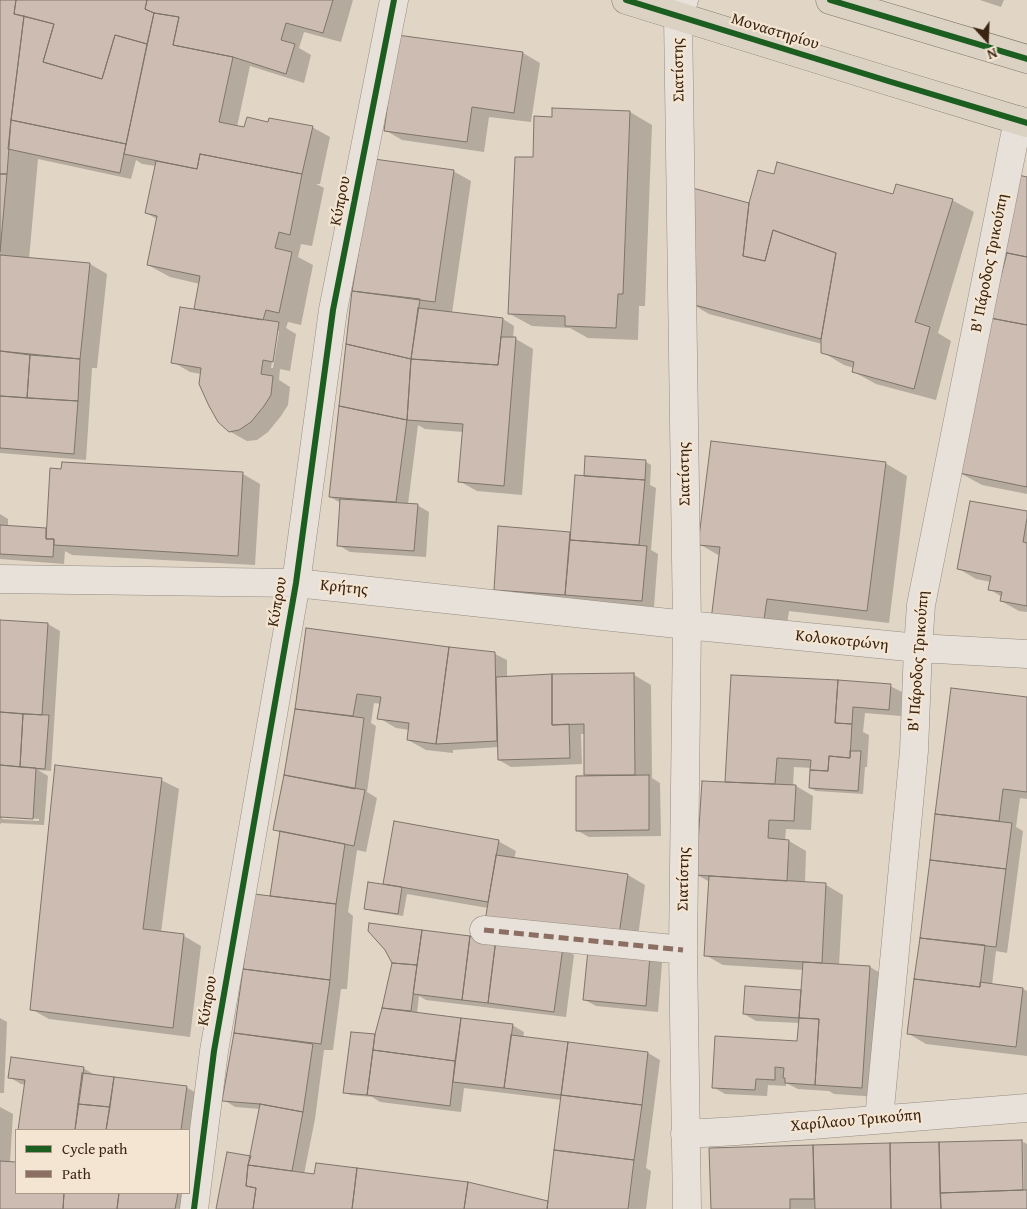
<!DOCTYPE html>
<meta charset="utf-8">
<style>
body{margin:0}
#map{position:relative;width:1027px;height:1209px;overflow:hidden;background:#e1d5c5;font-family:"Gentium Book Plus",serif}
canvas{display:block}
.legend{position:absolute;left:15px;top:1129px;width:175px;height:65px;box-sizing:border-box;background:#f3e5d2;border:1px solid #a99885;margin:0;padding:6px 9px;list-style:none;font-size:15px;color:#3b2511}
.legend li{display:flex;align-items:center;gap:10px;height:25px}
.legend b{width:25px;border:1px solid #a99885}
.north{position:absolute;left:962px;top:15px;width:50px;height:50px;-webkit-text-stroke:4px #f3e5d2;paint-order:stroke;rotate:160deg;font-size:14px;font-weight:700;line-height:20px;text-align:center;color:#3b2511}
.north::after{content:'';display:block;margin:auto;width:18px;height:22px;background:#3b2511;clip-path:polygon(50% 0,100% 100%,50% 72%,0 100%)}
</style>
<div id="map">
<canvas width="1027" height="1209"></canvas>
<ul class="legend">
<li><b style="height:6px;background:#1b5e20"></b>Cycle path</li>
<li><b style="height:6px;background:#8d6e63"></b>Path</li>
</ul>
<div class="north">N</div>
</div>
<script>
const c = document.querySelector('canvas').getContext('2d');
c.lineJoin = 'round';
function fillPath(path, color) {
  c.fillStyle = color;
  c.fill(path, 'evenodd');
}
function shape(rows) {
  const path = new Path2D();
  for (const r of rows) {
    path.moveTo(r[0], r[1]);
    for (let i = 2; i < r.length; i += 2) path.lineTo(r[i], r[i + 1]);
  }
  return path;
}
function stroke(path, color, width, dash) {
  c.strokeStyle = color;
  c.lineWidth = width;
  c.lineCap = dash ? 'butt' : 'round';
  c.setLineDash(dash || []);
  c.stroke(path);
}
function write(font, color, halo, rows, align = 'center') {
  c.font = font + ' "Gentium Book Plus",serif';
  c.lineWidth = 4.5;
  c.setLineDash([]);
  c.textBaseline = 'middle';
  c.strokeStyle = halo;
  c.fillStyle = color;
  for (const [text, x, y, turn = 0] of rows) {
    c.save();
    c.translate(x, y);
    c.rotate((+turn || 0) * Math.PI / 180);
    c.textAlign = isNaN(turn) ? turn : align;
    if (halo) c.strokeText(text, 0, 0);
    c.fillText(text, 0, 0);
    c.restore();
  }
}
fillPath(shape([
 [0,0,353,0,341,42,304,32,299,48,311,55,304,83,250,66,237,127,245,129,269,123,312,127,330,137,320,184,316,184,324,188,312,246,301,244,298,257,313,265,301,325,288,322,286,328,296,334,290,371,280,369,279,380,290,387,288,405,281,416,268,432,257,440,247,441,229,431,201,374,190,372,173,362,195,310,200,284,170,277,148,265,157,219,146,213,156,166,142,164,136,160,131,179,38,159,29,259,90,264,107,274,97,368,92,368,86,460,0,453],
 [41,125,132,144,132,146,41,127],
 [277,331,279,331,273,368,271,368],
 [980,0,1004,0,1001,7],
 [398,37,523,53,540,63,531,122,489,117,484,152,402,140,385,130],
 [630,112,652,125,645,306,639,306,638,340,588,338,570,328,532,326,510,314,534,159,553,118],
 [453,171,471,181,452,313,503,319,514,326,513,339,516,339,533,349,522,495,477,491,459,481,463,432,425,429,418,425,408,504,417,505,429,512,426,557,350,552,338,545,341,503,330,497],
 [775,176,894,195,952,200,974,212,938,333,951,341,936,400,876,384,854,372,854,368,844,365,822,352,822,344,709,314,692,304,750,204],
 [1027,178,1027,494,982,485,960,473,1008,255,999,250],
 [646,462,651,465,650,485,656,488,651,550,658,554,654,607,507,596,495,589,500,528,571,534],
 [63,463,243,474,260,484,255,565,72,555,65,551,64,564,0,559,0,514,8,519,8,526,48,530,63,470],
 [885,463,907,476,889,623,789,611,785,638,734,632,720,556,699,544],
 [1027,513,1027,612,1019,611,1001,601,1002,597,989,589,991,582,976,579,959,569],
 [0,621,48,624,60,631,51,771,38,770,48,776,44,825,1,823,0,825],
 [2,816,39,819,39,821,2,819],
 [307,630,495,654,507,660,507,678,634,675,651,685,652,778,660,783,661,836,589,837,578,831,590,777,586,774,585,734,581,734,582,764,511,767,499,760,499,747,453,750,453,753,426,750,408,740,410,730,396,728,379,718,381,704,374,703,371,723,376,726,367,792,377,798,366,852,357,850,348,912,353,916,347,989,341,989,333,1050,324,1050,315,1119,304,1174,549,1203,562,1100,464,1088,461,1112,380,1102,372,1097,350,1095,345,1092,352,1033,376,1035,384,1008,393,963,370,924,562,949,574,955,566,1017,426,1000,419,996,417,1013,512,1025,524,1032,523,1038,648,1053,660,1060,646,1168,651,1171,646,1209,220,1209,252,1157,260,1109,235,1107,224,1100,235,1034,244,969,276,898,281,833,275,829,296,709],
 [732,676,890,686,902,692,901,716,865,713,863,732,869,735,867,767,865,767,863,794,816,791,810,788,811,768,794,767,793,786,796,786,813,796,811,830,786,829,785,841,789,841,806,851,805,883,826,885,843,895,839,965,870,967,887,977,879,1097,834,1094,829,1091,798,1089,786,1083,786,1086,768,1085,767,1096,725,1094,713,1087,799,1042,800,1023,756,1021,744,1014,800,991,802,992,804,970,723,965,705,955,710,882,697,875,726,783],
 [1027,699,1027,799,1020,798,1016,827,1023,831,1007,953,996,951,992,985,1023,989,1027,991,1027,1056,926,1044,909,1034,937,814],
 [161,780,179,789,161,933,184,936,201,946,190,1037,49,1019,31,1009],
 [498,841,516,851,514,859,628,875,645,885,636,951,488,908,407,894,403,916,371,911,365,908,390,886,384,883],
 [650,956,662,963,658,1012,596,1006,585,1000],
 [0,1018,7,1022,4,1093,0,1093],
 [83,1068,95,1075,95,1076,186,1087,198,1094,189,1162,189,1130,19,1130,25,1085,21,1084,9,1077],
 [0,1107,13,1114,10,1162,16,1163,16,1193,189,1193,188,1209,0,1209],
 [1023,1142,1027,1144,1027,1209,712,1209,710,1149,890,1145,1024,1191]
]), '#0003');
const building = shape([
 [0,0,16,0,14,14,24,16,11,120,7,174,0,174,0,0],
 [16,0,147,0,145,9,154,13,147,44,115,35,102,79,43,62,54,24,14,14,16,0],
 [147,0,333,0,323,33,286,23,281,40,295,44,286,74,233,57,173,45,179,17,154,13,145,9,147,0],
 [154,13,179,17,173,45,233,57,219,122,244,127,247,117,268,122,269,118,313,126,302,174,200,154,197,169,124,154,154,13],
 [24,16,54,24,43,62,102,79,115,35,147,44,126,144,11,120,24,16],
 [397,35,523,52,514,113,472,107,467,142,384,131,397,35],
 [552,108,630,111,623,294,618,294,616,328,565,326,565,316,508,314,515,157,533,157,534,116,552,117,552,108],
 [11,120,126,144,120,173,8,149,11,120],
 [200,154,302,174,290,235,279,232,275,248,292,252,279,313,266,310,263,320,194,309,200,276,147,265,157,216,145,213,156,161,197,169,200,154],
 [374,159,454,170,435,302,352,291,374,159],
 [777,162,893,194,896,184,953,199,915,322,930,327,914,389,852,372,854,362,821,353,821,339,836,253,773,230,765,261,743,256,749,203,758,170,774,174,777,162],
 [0,174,7,174,0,252,0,174],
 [1014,174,1027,177,1027,257,998,251,1014,174],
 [685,186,749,203,743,256,765,261,773,230,836,253,821,339,691,304,685,186],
 [1007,253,1027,257,1027,325,990,318,1007,253],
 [0,255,90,263,80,359,0,351,0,255],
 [352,291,420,299,411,359,346,344,352,291],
 [180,307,279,322,273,362,263,360,261,374,273,376,271,395,264,406,251,422,239,430,229,432,218,422,209,406,199,384,201,368,171,363,180,307],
 [418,308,503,318,498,365,411,359,418,308],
 [990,318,1027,325,1027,487,959,473,990,318],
 [501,337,516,337,504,486,458,482,463,424,407,420,411,359,498,365,501,337],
 [346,344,411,359,407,420,339,406,346,344],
 [0,351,30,355,27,398,0,396,0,351],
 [30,355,80,359,78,401,27,398,30,355],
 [0,396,78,401,74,454,0,448,0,396],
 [339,406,407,420,396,502,329,497,339,406],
 [711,441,886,462,867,611,767,599,763,626,711,620,720,547,698,545,711,441],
 [585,456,646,460,645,480,584,476,585,456],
 [62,462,243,472,238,556,54,545,54,539,46,539,50,468,61,469,62,462],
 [575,475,645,480,639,545,570,540,575,475],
 [340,499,418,504,414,551,337,546,340,499],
 [970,501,1027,511,1027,518,1023,542,1027,543,1027,606,1000,601,1002,592,988,590,991,576,957,569,970,501],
 [0,525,46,528,46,539,54,539,53,557,0,554,0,525],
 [498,526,570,532,565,595,494,590,498,526],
 [570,540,647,546,642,601,565,595,570,540],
 [0,620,48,623,42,715,0,712,0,620],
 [306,628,449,647,436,744,407,740,409,723,377,719,381,697,357,694,353,716,295,709,306,628],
 [449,647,495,652,497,741,436,744,449,647],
 [634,673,635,775,584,775,584,724,552,725,552,674,634,673],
 [552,674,552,725,569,724,570,758,498,760,496,677,552,674],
 [731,675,838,680,835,723,852,724,850,758,829,756,828,771,810,770,811,760,777,758,775,784,725,782,731,675],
 [838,680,891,684,889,710,853,707,852,724,835,723,838,680],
 [951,688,1027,697,1027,792,1003,789,999,821,935,814,951,688],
 [295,709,364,718,355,789,284,775,295,709],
 [0,712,23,714,20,767,0,765,0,712],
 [23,714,49,715,45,769,20,767,23,714],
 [850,751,861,751,858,791,809,788,810,770,828,771,829,756,850,758,850,751],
 [0,765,36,768,33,819,0,817,0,765],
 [55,765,162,778,143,929,184,934,173,1028,30,1010,55,765],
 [284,775,365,790,354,846,273,830,284,775],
 [649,775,649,830,576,831,576,776,649,775],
 [702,781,796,785,794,821,769,820,768,838,789,840,787,881,696,875,702,781],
 [935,814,1012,823,1006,869,930,860,935,814],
 [394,821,499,840,488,902,383,884,394,821],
 [280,831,345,844,336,904,270,896,280,831],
 [496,855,628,874,618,941,485,921,496,855],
 [930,860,1006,869,996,947,920,938,930,860],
 [709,876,826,883,822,963,704,956,709,876],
 [368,882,402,887,398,914,364,909,368,882],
 [254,894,336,904,330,980,243,969,254,894],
 [369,923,422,930,417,965,392,963,385,950,368,931,369,923],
 [422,930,470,936,462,1000,413,994,422,930],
 [470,936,496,939,488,1003,462,1000,470,936],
 [920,938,985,945,980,987,914,979,920,938],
 [496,939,563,947,554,1012,488,1003,496,939],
 [588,950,650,955,646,1006,583,1000,588,950],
 [803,962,870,966,862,1088,815,1085,819,1019,799,1018,803,962],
 [392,963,417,965,411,1011,382,1008,392,963],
 [243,969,330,980,321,1044,234,1033,243,969],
 [914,979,980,987,980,982,1023,988,1016,1047,907,1034,914,979],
 [745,986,801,990,799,1018,743,1014,745,986],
 [382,1008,461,1018,455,1061,373,1050,375,1034,382,1008],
 [461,1018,513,1024,504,1088,453,1082,461,1018],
 [799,1018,819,1019,815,1085,785,1083,785,1078,783,1078,784,1068,775,1067,775,1080,756,1079,755,1090,712,1088,715,1036,797,1041,799,1018],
 [351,1032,375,1034,367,1095,343,1093,351,1032],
 [234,1033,313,1044,303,1112,260,1104,222,1101,234,1033],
 [511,1035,568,1042,561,1095,504,1088,511,1035],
 [568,1042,648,1052,642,1105,561,1095,568,1042],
 [373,1050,455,1061,450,1106,367,1095,373,1050],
 [11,1057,84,1067,75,1130,18,1130,25,1080,8,1078,11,1057],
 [82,1073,114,1077,110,1107,78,1104,82,1073],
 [114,1077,187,1086,181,1130,106,1130,114,1077],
 [561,1095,642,1105,634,1160,554,1150,561,1095],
 [78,1104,110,1107,106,1130,75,1130,78,1104],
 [260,1104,303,1112,292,1171,248,1165,260,1104],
 [1022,1140,1023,1190,940,1193,939,1142,1022,1140],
 [939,1142,941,1209,891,1209,890,1143,939,1142],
 [890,1143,891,1209,815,1209,813,1145,890,1143],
 [813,1145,814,1199,790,1199,790,1209,711,1209,709,1148,813,1145],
 [554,1150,634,1160,628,1209,547,1209,554,1150],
 [227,1152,251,1156,248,1165,246,1186,256,1188,253,1209,216,1209,227,1152],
 [0,1161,16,1162,16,1193,64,1193,63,1209,0,1209,0,1161],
 [316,1163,357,1168,352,1209,253,1209,256,1188,246,1186,248,1165,314,1174,316,1163],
 [357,1168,468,1182,464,1209,352,1209,357,1168],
 [468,1182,548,1201,547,1209,464,1209,468,1182],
 [1023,1190,1027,1190,1027,1209,941,1209,940,1193,1023,1190],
 [64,1193,119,1193,117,1209,63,1209,64,1193],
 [119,1193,178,1193,175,1209,117,1209,119,1193]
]);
fillPath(building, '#cdbcb2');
stroke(building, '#7e756a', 1);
const minor = shape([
 [684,0,678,16,687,625,683,950,687,1209],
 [0,579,296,583,687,625,918,648,1027,654],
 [484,930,683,950],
 [879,1119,914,751,918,648,921,605,1018,120],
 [685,1134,737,1131,1027,1108],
 [194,1209,214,1051,296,583,333,310,394,0]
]);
const major = shape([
 [626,0,888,81,1027,123],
 [830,0,1027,59]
]);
stroke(minor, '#968c81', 29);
stroke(major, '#7e756a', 29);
stroke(minor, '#e7e1d9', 28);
stroke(major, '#dbd2c4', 28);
stroke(shape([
 [484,930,683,950]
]), '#8d6e63', 5, [10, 5]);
stroke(shape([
 [626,0,888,81,1027,123],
 [830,0,1027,59],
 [194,1209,214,1051,296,583,333,310,394,0]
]), '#1b5e20', 6);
write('16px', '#3b2511', '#f3e5d2', [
 ["Μοναστηρίου",775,32,17],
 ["Σιατίστης",679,70,-91],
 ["Κύπρου",341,201,-79],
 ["Β' Πάροδος Τρικούπη",990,263,-79],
 ["Σιατίστης",685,474,-91],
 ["Κρήτης",344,588,6],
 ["Κύπρου",278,602,-80],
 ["Κολοκοτρώνη",842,641,6],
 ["Β' Πάροδος Τρικούπη",919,661,-86],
 ["Σιατίστης",684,879,-89],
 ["Κύπρου",208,1001,-80],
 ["Χαρίλαου Τρικούπη",856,1121,-5]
]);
</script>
